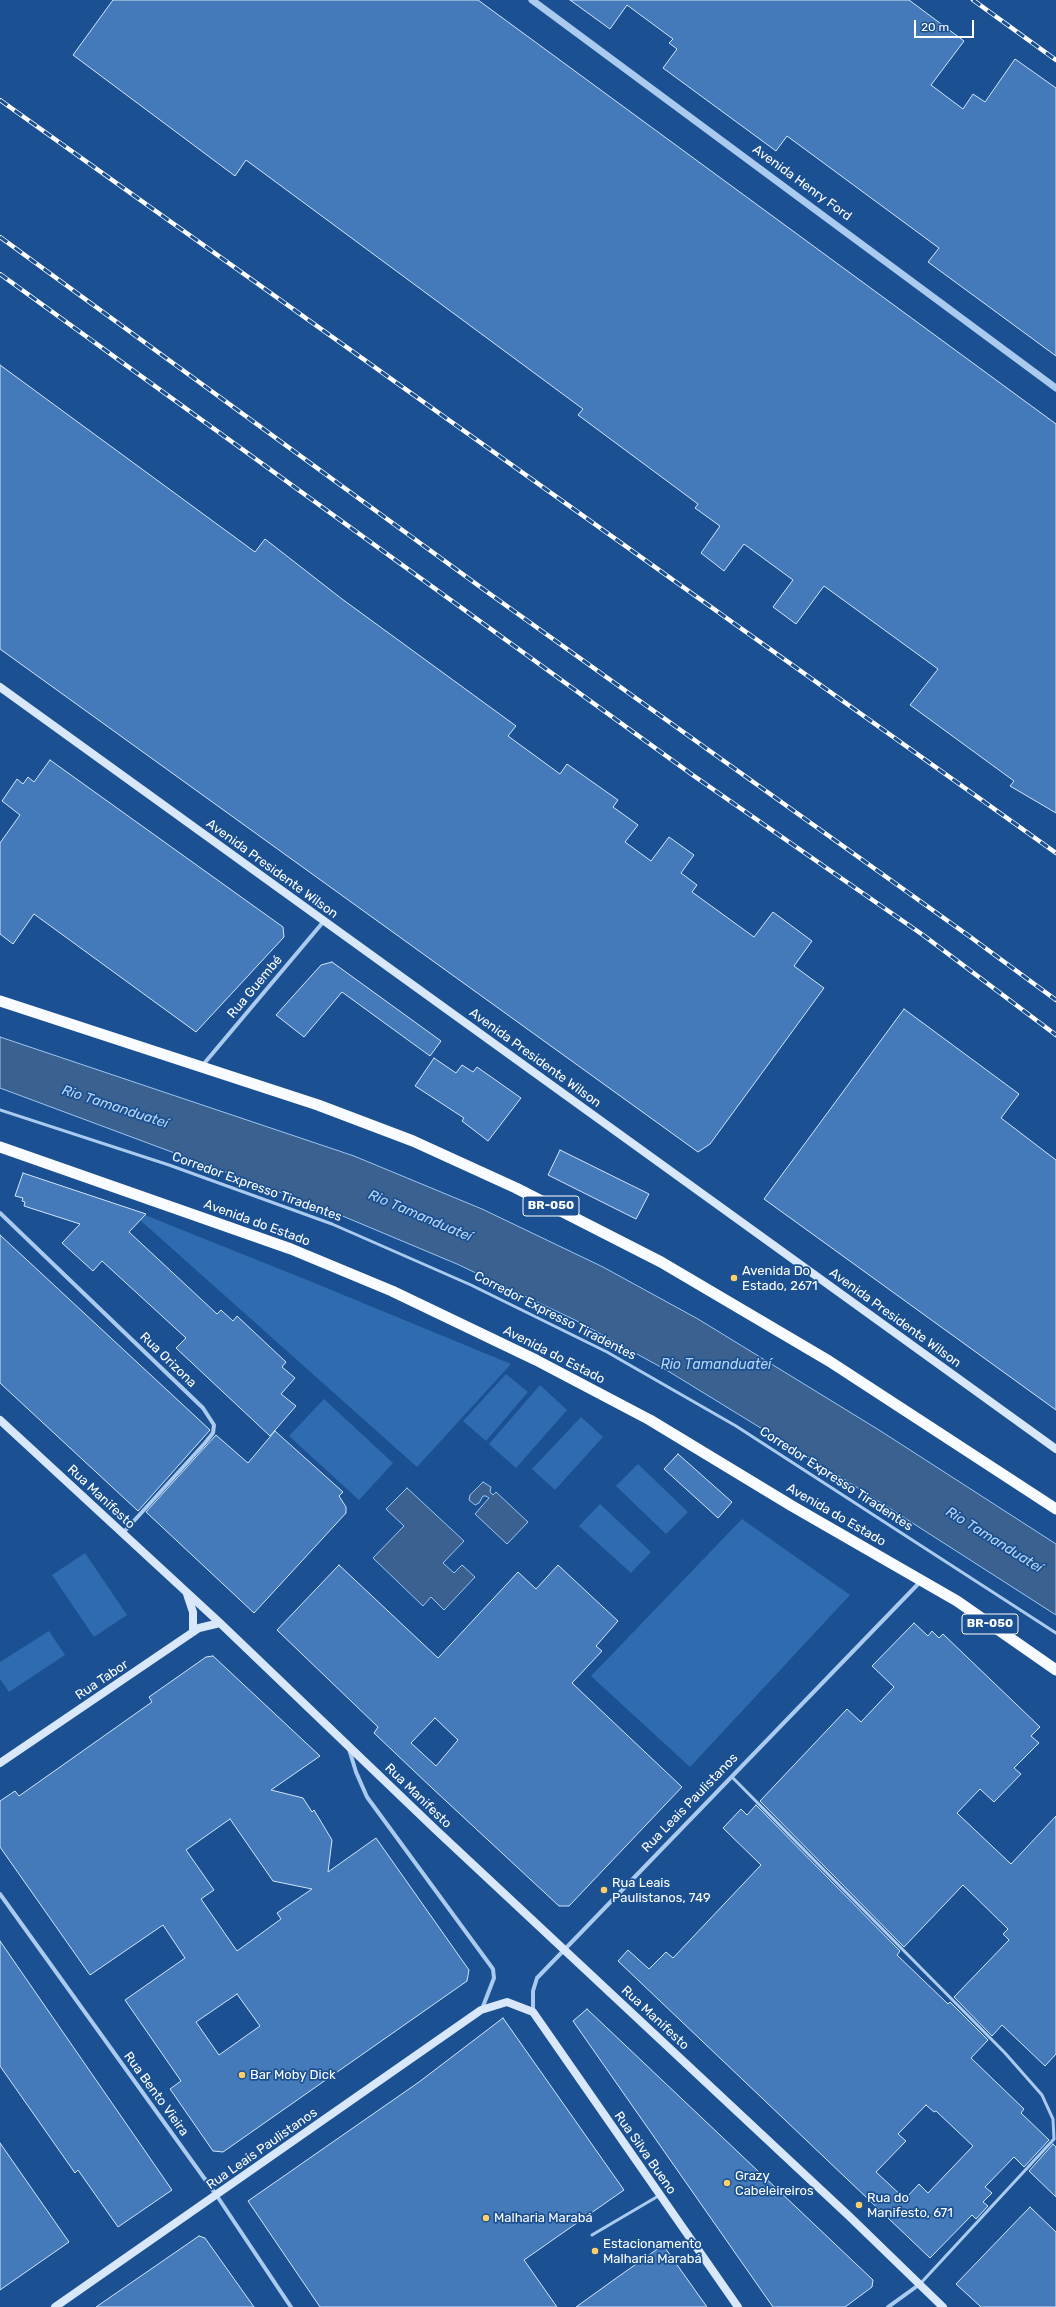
<!DOCTYPE html>
<meta charset="utf-8">
<style>
body{margin:0}
#map{position:relative;width:1056px;height:2307px;overflow:hidden;background:#1b5192;font-family:Rubik,sans-serif}
canvas{display:block}
.scale{position:absolute;left:914px;top:20px;width:60px;height:18px;box-sizing:border-box;border:2px solid #fff;border-top:0;padding-left:5px;font-size:12px;line-height:14px;white-space:nowrap;color:#fff;-webkit-text-stroke:3px #1b5192;paint-order:stroke}
</style>
<div id="map">
<canvas width="1056" height="2307"></canvas>
<div class="scale">20 m</div>
</div>
<script>
const c = document.querySelector('canvas').getContext('2d');
c.lineJoin = 'round';
function fillPath(path, color) {
  c.fillStyle = color;
  c.fill(path, 'evenodd');
}
function shape(rows) {
  const path = new Path2D();
  for (const r of rows) {
    path.moveTo(r[0], r[1]);
    for (let i = 2; i < r.length; i += 2) path.lineTo(r[i], r[i + 1]);
  }
  return path;
}
function stroke(path, color, width, dash) {
  c.strokeStyle = color;
  c.lineWidth = width;
  c.lineCap = dash ? 'butt' : 'round';
  c.setLineDash(dash || []);
  c.stroke(path);
}
function write(font, color, halo, rows, align = 'center') {
  c.font = font + ' Rubik,sans-serif';
  c.lineWidth = 3.5;
  c.setLineDash([]);
  c.textBaseline = 'middle';
  c.strokeStyle = halo;
  c.fillStyle = color;
  for (const [text, x, y, turn = 0] of rows) {
    c.save();
    c.translate(x, y);
    c.rotate((+turn || 0) * Math.PI / 180);
    c.textAlign = isNaN(turn) ? turn : align;
    if (halo) c.strokeText(text, 0, 0);
    c.fillText(text, 0, 0);
    c.restore();
  }
}
fillPath(shape([
 [145,1215,312,1282,511,1364,417,1467,140,1220],
 [506,1374,528,1392,486,1441,463,1421],
 [540,1385,567,1410,516,1468,489,1444],
 [324,1399,393,1463,359,1500,289,1436],
 [581,1417,603,1437,555,1490,532,1469],
 [638,1464,688,1512,666,1534,616,1486],
 [600,1504,651,1552,631,1573,579,1526],
 [742,1519,850,1595,690,1767,591,1676],
 [85,1553,127,1615,94,1637,52,1575],
 [49,1631,65,1655,9,1692,0,1679,0,1662]
]), '#2e6bb0');
const water = shape([
 [0,1037,354,1156,482,1209,603,1267,698,1319,879,1430,1056,1544,1056,1615,847,1481,668,1371,575,1320,457,1264,333,1212,0,1088,0,1037],
 [483,1482,491,1487,490,1492,493,1495,496,1492,528,1522,507,1544,475,1514,489,1498,486,1496,483,1496,479,1503,475,1505,469,1500,470,1495,483,1482],
 [407,1488,464,1541,443,1563,454,1573,462,1565,475,1577,444,1610,431,1597,423,1606,373,1558,404,1526,386,1509,407,1488]
]);
fillPath(water, '#3a618f');
stroke(water, '#9dc6f1', 1);
const building = shape([
 [113,0,478,0,1056,424,1056,813,1010,786,1014,781,910,705,938,669,824,586,796,624,773,607,793,580,744,544,724,571,701,553,720,526,695,508,698,504,578,415,583,409,246,160,235,176,73,55,113,0],
 [570,0,909,0,964,41,931,85,963,109,973,94,985,102,1015,59,1056,88,1056,356,928,262,939,248,787,136,776,151,663,68,677,49,669,43,673,39,627,5,610,29,570,0],
 [0,365,255,552,265,539,342,599,516,726,508,736,560,774,567,764,618,800,613,807,638,825,625,842,651,861,669,837,694,855,681,873,697,885,692,892,754,937,773,912,812,941,794,966,824,988,710,1144,698,1152,0,649,0,365],
 [50,760,283,927,284,937,196,1032,34,914,13,944,0,934,0,843,20,815,2,801,17,779,23,784,28,777,34,782,50,760],
 [332,962,441,1041,430,1056,342,992,304,1037,276,1015,321,965,332,962],
 [904,1009,1019,1094,1001,1118,1056,1160,1056,1410,764,1199,904,1009],
 [434,1058,456,1073,462,1065,473,1072,477,1067,521,1098,488,1141,462,1121,464,1118,415,1086,434,1058],
 [560,1150,649,1194,636,1219,548,1175,560,1150],
 [23,1173,146,1214,129,1232,217,1314,221,1310,233,1321,237,1316,286,1362,282,1367,295,1378,281,1394,296,1406,270,1436,176,1348,186,1338,102,1261,93,1271,62,1243,80,1224,24,1206,25,1202,22,1201,23,1198,15,1196,23,1173],
 [0,1235,210,1430,138,1511,0,1383,0,1235],
 [275,1431,343,1492,339,1496,346,1507,346,1513,254,1613,146,1512,216,1435,248,1463,275,1431],
 [678,1454,732,1502,718,1518,664,1469,678,1454],
 [339,1565,438,1658,518,1572,536,1589,558,1565,618,1621,596,1646,602,1651,572,1683,682,1787,569,1906,559,1906,432,1788,374,1733,378,1727,277,1630,339,1565],
 [435,1718,458,1740,436,1766,411,1743,435,1718],
 [914,1623,928,1636,932,1631,939,1638,943,1634,1040,1727,1031,1736,1039,1743,1014,1768,1021,1774,994,1802,980,1789,957,1813,1011,1864,1056,1816,1056,2054,1045,2066,1002,2025,992,2036,954,1997,1009,1940,1003,1934,1008,1929,963,1885,904,1947,760,1801,847,1709,861,1722,894,1687,872,1666,914,1623],
 [213,1656,320,1756,271,1790,303,1798,312,1812,314,1810,332,1840,328,1872,376,1838,469,1970,467,1981,223,2152,213,2151,170,2089,181,2081,125,2000,185,1958,163,1925,90,1975,0,1847,0,1801,15,1791,19,1796,152,1702,149,1697,206,1657,213,1656],
 [230,1819,273,1881,312,1889,277,1913,281,1919,237,1951,201,1899,214,1890,186,1850,230,1819],
 [237,1994,260,2026,219,2055,196,2022,237,1994],
 [756,1805,900,1951,897,1955,948,2004,950,2002,988,2040,971,2058,1024,2109,1021,2113,1049,2140,1024,2167,1014,2157,985,2187,992,2193,983,2202,988,2206,976,2219,972,2215,930,2258,618,1961,628,1950,649,1969,666,1952,673,1958,761,1865,723,1828,741,1809,747,1815,756,1805],
 [926,2105,934,2112,936,2111,973,2146,928,2193,919,2184,905,2199,876,2172,906,2141,898,2134,926,2105],
 [0,1941,172,2190,118,2227,78,2170,75,2173,0,2066,0,1941],
 [587,2009,873,2280,872,2287,845,2307,773,2307,573,2021,587,2009],
 [503,2018,624,2190,524,2260,557,2307,320,2307,248,2201,419,2082,503,2018],
 [0,2143,69,2242,0,2290,0,2143],
 [1053,2144,1056,2147,1056,2197,1029,2171,1053,2144],
 [1030,2207,1056,2232,1056,2307,981,2307,956,2284,1030,2207],
 [199,2236,205,2238,254,2307,96,2307,199,2236],
 [663,2245,707,2307,576,2307,615,2279,663,2245]
]);
fillPath(building, '#447ab9');
stroke(building, '#d1e5fa', 1);
stroke(shape([
 [0,1110,169,1165,332,1224,471,1285,607,1352,736,1426,1056,1633],
 [732,1777,1005,2053,1042,2095,1053,2119,1054,2139,920,2284],
 [592,2235,660,2195]
]), '#aacbef', 3);
stroke(shape([
 [202,1066,324,921],
 [0,1213,203,1408,214,1425,213,1433,205,1443,122,1534],
 [349,1749,356,1772,367,1797,493,1969,494,1978,482,2009],
 [0,1894,217,2196,291,2307],
 [533,2012,533,1991,537,1978,920,1582],
 [888,2307,920,2284]
]), '#aacbef', 4);
stroke(shape([
 [532,0,1056,388]
]), '#aacbef', 7);
stroke(shape([
 [0,687,1056,1449],
 [0,1420,220,1623,435,1829,849,2216,943,2307],
 [187,1594,193,1612,193,1632],
 [0,1763,199,1628,220,1623],
 [55,2307,481,2010,507,2002,533,2012,738,2307]
]), '#d8e8fa', 8);
stroke(shape([
 [0,1001,318,1105,413,1141,516,1188,661,1262,829,1361,1056,1509],
 [0,1147,291,1249,392,1291,536,1360,650,1420,792,1506,957,1601,1056,1670]
]), '#f8fbff', 11);
const rail = shape([
 [973,0,1056,60],
 [0,100,1056,853],
 [0,237,490,594,969,936,1056,1000],
 [0,274,694,776,923,935,1056,1035]
]);
stroke(rail, '#fff', 4.5);
stroke(rail, '#1b5192', 3, [9]);
for (const [x, y, r, color] of [
 [734,1278,4,"#ffd068"],
 [604,1890,4,"#ffd068"],
 [242,2075,4,"#ffd068"],
 [727,2183,4,"#ffd068"],
 [859,2205,4,"#ffd068"],
 [486,2218,4,"#ffd068"],
 [595,2251,4,"#ffd068"]
]) {
  const dot = new Path2D();
  dot.arc(x, y, r, 0, 2 * Math.PI);
  c.fillStyle = color;
  c.fill(dot);
  stroke(dot, '#1b5192', 1.5);
}
for (const [x, y, w] of [
 [551,1206,56],
 [990,1624,56]
]) {
  const box = new Path2D();
  box.roundRect(x - w / 2, y - 10, w, 20, 3);
  c.fillStyle = '#1b5192';
  c.fill(box);
  stroke(box, '#fff', 1);
}
write('bold 12px', '#fff', null, [
 ["BR-050",551,1206],
 ["BR-050",990,1624]
]);
write('13px', '#fff', '#1b5192', [
 ["Avenida Henry Ford",802,183,36],
 ["Avenida Presidente Wilson",272,869,36],
 ["Rua Guembé",255,987,-50],
 ["Avenida Presidente Wilson",535,1058,36],
 ["Corredor Expresso Tiradentes",257,1187,20],
 ["Avenida do Estado",257,1223,20],
 ["Corredor Expresso Tiradentes",555,1316,27],
 ["Avenida Presidente Wilson",895,1318,36],
 ["Avenida do Estado",554,1355,27],
 ["Rua Orizona",168,1360,44],
 ["Corredor Expresso Tiradentes",836,1479,33],
 ["Rua Manifesto",101,1497,43],
 ["Avenida do Estado",836,1515,30],
 ["Rua Tabor",102,1680,-34],
 ["Rua Manifesto",418,1796,44],
 ["Rua Leais Paulistanos",690,1803,-46],
 ["Rua Manifesto",655,2018,43],
 ["Rua Bento Vieira",156,2094,54],
 ["Rua Leais Paulistanos",262,2149,-35],
 ["Rua Silva Bueno",645,2153,55]
]);
write('13px', '#fff', '#1b5192', [
 ["Avenida Do",742,1271],
 ["Estado, 2671",742,1286],
 ["Rua Leais",612,1883],
 ["Paulistanos, 749",612,1898],
 ["Bar Moby Dick",250,2075],
 ["Grazy",735,2176],
 ["Cabeleireiros",735,2191],
 ["Rua do",867,2198],
 ["Manifesto, 671",867,2213],
 ["Malharia Marabá",494,2218],
 ["Estacionamento",603,2244],
 ["Malharia Marabá",603,2259]
], 'left');
write('italic 14px', '#b7d5f6', '#1b5192', [
 ["Rio Tamanduateí",115,1107,18],
 ["Rio Tamanduateí",420,1216,23],
 ["Rio Tamanduateí",716,1365],
 ["Rio Tamanduateí",994,1540,32]
]);
</script>
